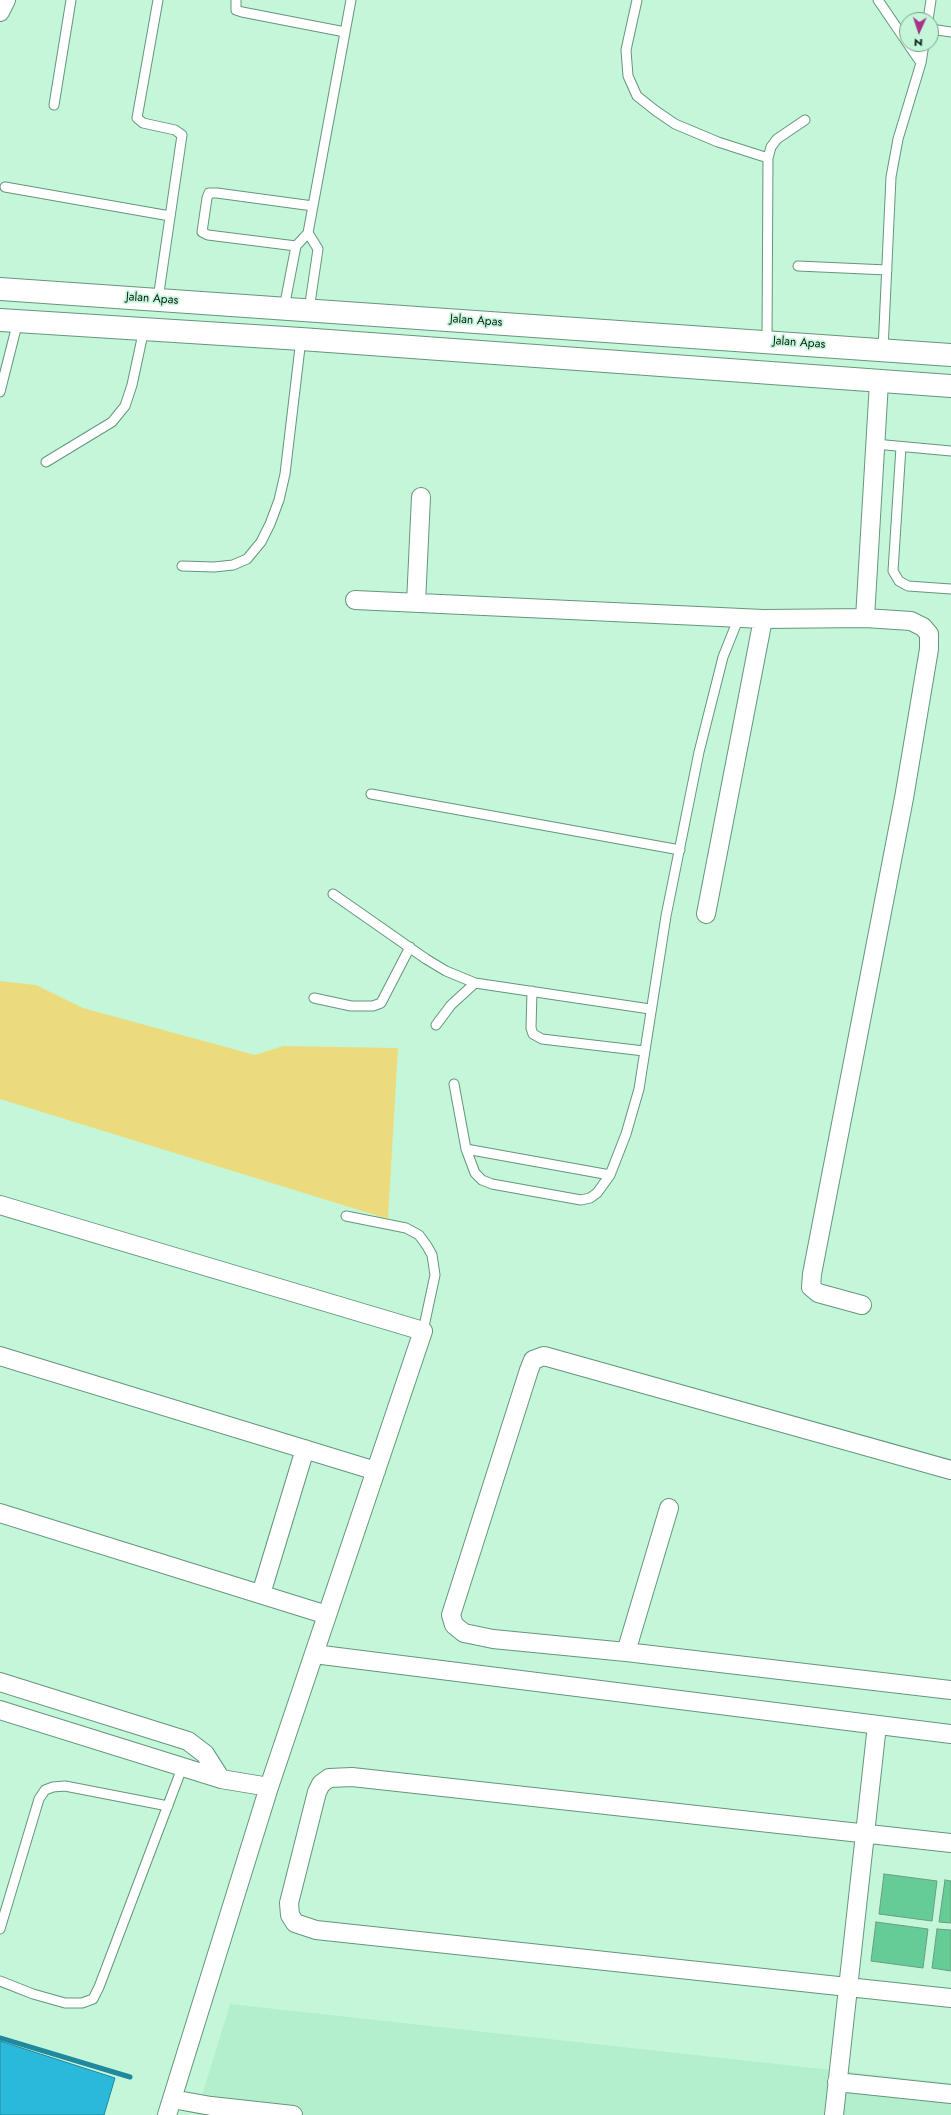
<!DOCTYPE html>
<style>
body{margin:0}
#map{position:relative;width:951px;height:2115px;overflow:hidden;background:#c4f7da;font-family:Jost,sans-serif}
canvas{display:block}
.north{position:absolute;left:899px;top:12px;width:40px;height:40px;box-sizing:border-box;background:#c4f7da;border:1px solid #789f8a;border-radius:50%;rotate:183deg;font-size:11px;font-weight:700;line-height:16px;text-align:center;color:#071b11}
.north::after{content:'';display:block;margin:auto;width:14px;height:18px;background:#a9338b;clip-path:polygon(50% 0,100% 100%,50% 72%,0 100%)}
</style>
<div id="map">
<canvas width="951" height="2115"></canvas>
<div class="north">N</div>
</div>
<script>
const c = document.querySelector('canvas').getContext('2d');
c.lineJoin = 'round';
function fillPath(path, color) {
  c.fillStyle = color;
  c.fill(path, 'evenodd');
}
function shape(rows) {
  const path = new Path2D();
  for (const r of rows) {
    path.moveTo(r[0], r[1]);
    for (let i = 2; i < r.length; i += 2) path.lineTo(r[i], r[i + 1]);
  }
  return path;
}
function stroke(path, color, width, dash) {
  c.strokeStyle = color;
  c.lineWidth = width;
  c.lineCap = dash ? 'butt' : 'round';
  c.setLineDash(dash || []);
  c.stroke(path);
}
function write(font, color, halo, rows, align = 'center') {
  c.font = font + ' Jost,sans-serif';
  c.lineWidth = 3.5;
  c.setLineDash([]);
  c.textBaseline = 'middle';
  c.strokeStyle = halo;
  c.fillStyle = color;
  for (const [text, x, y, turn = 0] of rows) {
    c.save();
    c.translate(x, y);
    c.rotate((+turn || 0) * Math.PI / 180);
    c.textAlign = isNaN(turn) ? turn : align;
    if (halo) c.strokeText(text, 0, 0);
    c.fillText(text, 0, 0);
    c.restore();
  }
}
fillPath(shape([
 [230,2004,951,2083,951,2115,196,2115]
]), '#b4efcd');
fillPath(shape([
 [0,981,36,985,83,1008,255,1055,283,1046,398,1048,388,1219,0,1099]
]), '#ecdb7d');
const water = shape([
 [0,2041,115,2078,104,2115,0,2115,0,2041]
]);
fillPath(water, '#2ab8db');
stroke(water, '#20899e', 1);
stroke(shape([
 [0,2038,130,2077]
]), '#20899e', 5);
const building = shape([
 [884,1874,937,1881,932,1921,879,1914,884,1874],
 [945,1880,951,1881,951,1923,939,1922,945,1880],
 [876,1922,928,1929,923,1968,871,1961,876,1922],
 [937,1929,951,1930,951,1971,932,1968,937,1929]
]);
fillPath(building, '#65cc98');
stroke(building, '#6c9c81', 1);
const service = shape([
 [158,0,137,118,143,123,175,130,182,135,158,299],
 [236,0,236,10,242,12,345,32],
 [637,0,626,50,628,76,637,96,656,111,675,124,718,142,768,158],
 [878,0,921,63],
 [928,20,931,0],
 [931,29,951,32],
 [54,105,71,0],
 [5,187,170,216],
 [308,233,318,249,309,310],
 [296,246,208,235,202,232,207,198,209,193,217,193,313,206],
 [798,266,887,270],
 [284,308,296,246,308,233,351,0],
 [767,341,768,158,771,147,777,139,805,120],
 [883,350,891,177,898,139,921,63,924,44],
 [0,392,18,321],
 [875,444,951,451],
 [901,447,893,571,899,581,908,586,951,589],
 [46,462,112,422,125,406,132,385,144,329],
 [182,566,214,567,233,565,247,559,261,542,270,524,279,500,285,474,301,339],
 [371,794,680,850],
 [333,894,426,959,446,971,475,983,650,1009],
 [532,991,531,1028,533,1034,542,1039,644,1051],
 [314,998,351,1006,373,1006,381,1003,410,947],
 [436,1025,451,1005,475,983],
 [454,1084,466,1149,475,1173,482,1180,492,1184,581,1200,590,1198,597,1193,610,1175,626,1134,639,1089,666,916,699,752,723,657,739,617],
 [466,1149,610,1175],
 [346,1216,406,1228,419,1235,427,1246,432,1255,435,1275,423,1331],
 [0,1929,39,1799,45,1790,53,1787,65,1786,168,1806],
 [0,1981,33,1994,65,2003,82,2003,93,1999,99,1987,182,1768]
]);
const minor = shape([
 [0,12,6,0],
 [355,600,763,619,865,618,911,621,923,627,929,634,929,649,904,798,812,1274,811,1287,818,1293,862,1305],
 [416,603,421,497],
 [865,618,879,382],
 [706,914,763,619],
 [0,1205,423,1331,269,1787,167,2115],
 [0,1356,376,1471],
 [951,1470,544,1356,533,1360,529,1370,451,1615,454,1625,464,1633,493,1639,626,1652,951,1690],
 [0,1513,327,1615],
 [261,1594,305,1449],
 [626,1652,669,1508],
 [314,1654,951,1734],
 [0,1682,188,1741,205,1754,221,1779],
 [0,1710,221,1779,269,1787],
 [951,1843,352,1777,329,1778,321,1784,317,1792,289,1903,290,1915,295,1923,316,1930,951,1998],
 [837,2082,951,2094],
 [172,2099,211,2106,293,2115],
 [834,2115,877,1725]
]);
const trunk = shape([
 [0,289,951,355],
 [0,320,301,339,951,386]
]);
stroke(service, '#66957b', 11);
stroke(minor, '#66957b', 20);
stroke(trunk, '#66957b', 24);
stroke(service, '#fff', 9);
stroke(minor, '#fff', 18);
stroke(trunk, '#fff', 22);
write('12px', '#071b11', '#c4f7da', [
 ["Jalan Apas",152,299,4],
 ["Jalan Apas",476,321,4],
 ["Jalan Apas",799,343,4]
]);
</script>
